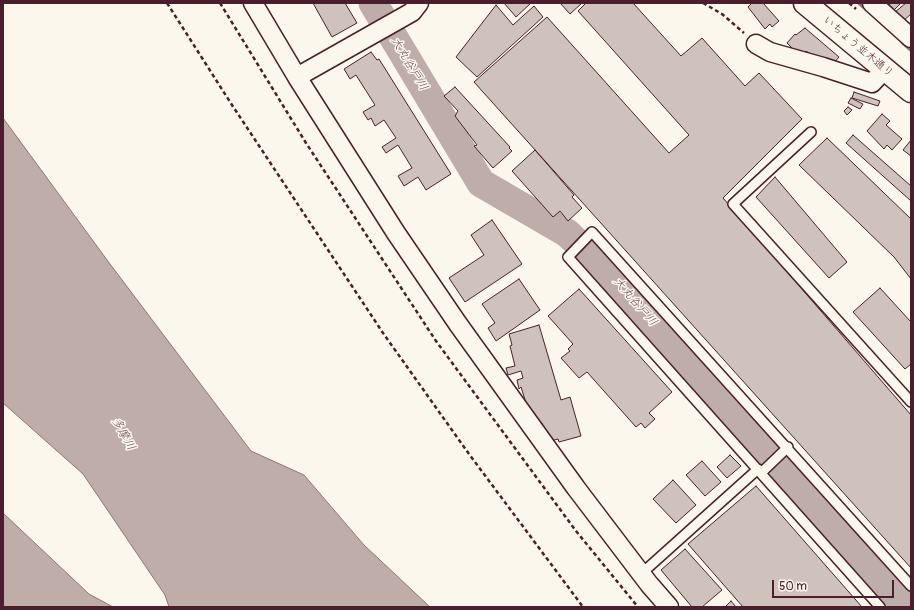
<!DOCTYPE html>
<meta charset="utf-8">
<style>
body{margin:0}
#map{position:relative;width:914px;height:610px;overflow:hidden;background:#fbf7ec;font-family:Pangolin,sans-serif}
canvas{display:block}
.frame{position:absolute;inset:0;border:4px solid #4a1f2b;pointer-events:none}
.scale{position:absolute;left:772px;top:580px;width:122px;height:18px;box-sizing:border-box;border:2px solid #4a1f2b;border-top:0;padding-left:5px;font-size:12px;line-height:14px;white-space:nowrap;color:#4a1f2b;-webkit-text-stroke:3px #fbf7ec;paint-order:stroke}
</style>
<div id="map">
<canvas width="914" height="610"></canvas>
<div class="frame"></div>
<div class="scale">50 m</div>
</div>
<script>
const c = document.querySelector('canvas').getContext('2d');
c.lineJoin = 'round';
function fillPath(path, color) {
  c.fillStyle = color;
  c.fill(path, 'evenodd');
}
function shape(rows) {
  const path = new Path2D();
  for (const r of rows) {
    path.moveTo(r[0], r[1]);
    for (let i = 2; i < r.length; i += 2) path.lineTo(r[i], r[i + 1]);
  }
  return path;
}
function stroke(path, color, width, dash) {
  c.strokeStyle = color;
  c.lineWidth = width;
  c.lineCap = dash ? 'butt' : 'round';
  c.setLineDash(dash || []);
  c.stroke(path);
}
function write(font, color, halo, rows, align = 'center') {
  c.font = font + ' Pangolin,"Klee One",sans-serif';
  c.lineWidth = 3;
  c.setLineDash([]);
  c.textBaseline = 'middle';
  c.strokeStyle = halo;
  c.fillStyle = color;
  for (const [text, x, y, turn = 0] of rows) {
    c.save();
    c.translate(x, y);
    c.rotate((+turn || 0) * Math.PI / 180);
    c.textAlign = isNaN(turn) ? turn : align;
    if (halo) c.strokeText(text, 0, 0);
    c.fillText(text, 0, 0);
    c.restore();
  }
}
const water = shape([
 [3,118,110,264,251,451,304,475,364,545,430,607,169,607,165,595,83,474,3,403,3,118],
 [3,513,89,594,113,607,3,607,3,513]
]);
fillPath(water, '#bfadaa');
stroke(water, '#907477', 1);
stroke(shape([
 [860,3,867,9],
 [903,42,911,49]
]), '#907477', 5);
stroke(shape([
 [373,3,481,183,567,233,605,269,904,607]
]), '#bfadaa', 29);
const building = shape([
 [313,3,345,3,357,23,332,37,313,3],
 [504,3,531,3,516,17,504,3],
 [560,3,582,3,570,14,560,3],
 [586,3,633,3,681,56,702,38,745,86,759,73,802,119,723,198,911,415,911,568,474,82,547,17,669,153,689,135,578,11,586,3],
 [752,3,763,3,779,21,772,27,770,24,765,29,748,7,752,3],
 [888,3,901,3,894,10,888,3],
 [906,3,911,3,911,14,903,21,895,12,906,3],
 [496,5,513,25,534,6,543,17,477,77,456,57,496,5],
 [805,28,839,57,833,64,816,59,806,51,803,54,798,50,796,52,787,43,795,34,796,35,805,28],
 [371,52,377,60,379,59,451,174,426,190,418,177,404,186,398,176,412,168,398,145,386,153,382,147,396,138,384,120,375,126,371,118,368,120,363,112,375,105,356,75,350,79,344,69,371,52],
 [455,87,510,147,509,148,512,151,493,168,474,146,477,145,455,116,458,111,444,96,455,87],
 [854,92,880,101,878,106,852,98,854,92],
 [851,98,863,104,860,109,848,103,851,98],
 [848,107,852,110,847,115,844,111,848,107],
 [882,114,890,121,886,125,902,139,892,150,887,145,884,149,867,131,882,114],
 [853,135,911,186,911,201,846,143,853,135],
 [827,138,911,219,911,279,894,257,799,165,827,138],
 [911,140,911,156,903,150,911,140],
 [535,150,574,195,572,197,582,208,568,221,560,211,553,217,512,171,535,150],
 [775,177,847,262,829,278,756,197,775,177],
 [492,220,522,264,465,302,449,278,484,255,471,235,492,220],
 [519,279,540,310,496,341,488,328,495,323,482,304,519,279],
 [880,288,911,322,911,364,905,369,853,312,880,288],
 [579,289,672,392,649,413,655,419,645,428,641,423,636,427,587,372,579,378,561,358,570,351,568,349,573,344,548,316,579,289],
 [539,325,561,400,570,397,581,436,559,442,558,439,551,441,548,432,545,433,542,423,537,425,531,419,521,387,519,389,517,380,523,378,521,371,508,375,506,368,515,366,510,346,512,345,509,334,539,325],
 [730,455,741,466,727,478,717,467,730,455],
 [702,461,721,482,705,496,686,475,702,461],
 [673,480,696,505,676,523,653,499,673,480],
 [756,486,862,607,743,607,688,544,756,486],
 [685,549,722,590,702,607,692,607,661,570,685,549],
 [731,601,736,607,725,607,731,601]
]);
fillPath(building, '#cfc2bc');
stroke(building, '#4a1f2b', 1);
const lane = shape([
 [811,132,733,204,911,402],
 [761,473,788,447],
 [641,574,758,469],
 [880,607,568,257,592,232,911,586]
]);
const street = shape([
 [253,3,297,77,396,233,458,324,576,488,649,584,669,607],
 [872,3,911,38],
 [756,44,770,52,823,67,872,83,885,69],
 [297,77,412,12,419,3]
]);
const secondary = shape([
 [805,3,911,91]
]);
stroke(lane, '#4a1f2b', 12);
stroke(street, '#4a1f2b', 21);
stroke(secondary, '#4a1f2b', 25);
stroke(shape([
 [167,3,232,105,383,333,469,454,583,607],
 [220,3,306,143,436,341,576,531,638,607],
 [703,3,722,14,744,33],
 [849,3,856,9]
]), '#4a1f2b', 2.5, [4, 3]);
stroke(lane, '#fbf7ec', 9);
stroke(street, '#fbf7ec', 18);
stroke(secondary, '#fbf7ec', 22);
write('11px', '#4a1f2b', '#fbf7ec', [
 ["いちょう並木通り",858,47,40]
]);
write('italic 12px', '#6d4a51', '#fbf7ec', [
 ["大丸谷戸川",409,64,59],
 ["大丸谷戸川",635,302,49],
 ["多摩川",123,434,61]
]);
</script>
